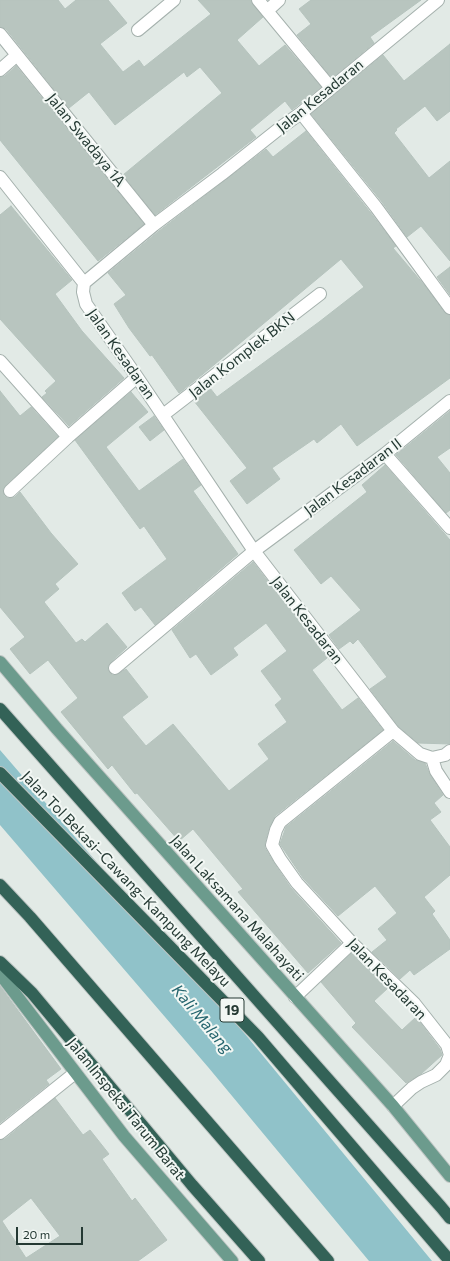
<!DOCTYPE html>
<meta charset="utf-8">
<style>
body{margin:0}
#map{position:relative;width:450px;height:1261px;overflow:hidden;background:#e2eae6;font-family:Commissioner,sans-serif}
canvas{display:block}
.scale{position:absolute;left:16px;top:1227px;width:67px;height:18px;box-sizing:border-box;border:2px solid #243933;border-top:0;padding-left:5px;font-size:12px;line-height:14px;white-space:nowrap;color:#243933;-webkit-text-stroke:3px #f2f7f4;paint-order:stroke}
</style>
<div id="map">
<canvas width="450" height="1261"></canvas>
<div class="scale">20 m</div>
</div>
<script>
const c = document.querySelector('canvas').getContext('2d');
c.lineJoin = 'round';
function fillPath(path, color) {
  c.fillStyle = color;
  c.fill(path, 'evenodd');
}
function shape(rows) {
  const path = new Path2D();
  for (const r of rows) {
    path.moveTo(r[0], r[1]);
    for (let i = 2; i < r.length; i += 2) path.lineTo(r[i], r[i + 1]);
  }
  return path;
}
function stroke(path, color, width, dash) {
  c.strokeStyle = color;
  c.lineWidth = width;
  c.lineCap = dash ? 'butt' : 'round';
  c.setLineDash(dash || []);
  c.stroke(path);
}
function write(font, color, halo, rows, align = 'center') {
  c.font = font + ' Commissioner,sans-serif';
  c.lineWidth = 4;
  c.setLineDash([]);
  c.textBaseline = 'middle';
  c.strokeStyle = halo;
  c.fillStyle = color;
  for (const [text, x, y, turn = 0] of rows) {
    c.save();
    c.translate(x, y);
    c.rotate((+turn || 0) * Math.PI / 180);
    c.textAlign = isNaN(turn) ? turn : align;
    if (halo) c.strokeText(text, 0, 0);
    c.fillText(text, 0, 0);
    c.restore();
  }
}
fillPath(shape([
 [0,750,245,1034,432,1261,369,1261,208,1067,0,825]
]), '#90c2c9');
const building = shape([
 [0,0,58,0,65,9,76,0,108,0,127,23,100,44,123,72,139,60,144,67,211,14,198,0,250,0,263,17,237,40,259,66,285,45,321,87,292,110,285,101,250,130,256,137,155,215,123,175,222,93,200,67,187,77,184,72,115,125,89,92,69,108,6,29,0,27,0,0],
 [311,0,421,0,370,37,374,43,332,78,297,35,311,24,299,9,311,0],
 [450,44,450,111,437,121,425,106,396,129,397,130,394,133,429,178,450,161,450,261,421,226,407,237,382,202,311,114,383,55,404,81,450,44],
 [16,66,144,224,98,261,0,140,0,77,5,76,16,66],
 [306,131,370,212,396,246,393,248,425,286,444,312,450,315,450,378,357,446,341,424,317,443,314,439,272,468,280,479,247,504,230,481,247,468,194,401,210,388,217,397,319,322,364,287,341,259,203,374,179,393,152,355,150,356,129,328,114,304,126,295,108,273,159,231,266,149,273,157,306,131],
 [11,206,72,280,55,294,82,331,124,378,69,426,42,397,47,393,45,391,56,381,0,319,0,215,11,206],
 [450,267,450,295,437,277,450,267],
 [0,391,20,416,31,407,58,437,5,486,3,489,4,496,8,498,15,497,20,492,51,533,78,564,55,584,59,589,44,602,76,643,82,639,85,642,107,623,127,647,110,663,108,666,108,670,112,675,116,675,126,669,148,697,122,717,146,746,173,724,229,791,269,759,258,744,287,722,275,705,282,699,261,671,287,651,266,623,233,648,238,655,211,675,196,654,190,658,172,630,253,562,327,658,312,670,342,710,358,698,383,730,275,816,269,828,265,843,265,848,274,863,291,888,341,943,308,973,238,892,243,889,193,829,179,841,137,793,135,794,112,765,108,769,61,712,78,698,48,660,30,674,10,649,25,637,0,607,0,391],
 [131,392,148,412,106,447,139,491,183,459,201,485,193,491,238,554,155,625,141,607,135,611,122,593,167,559,144,526,140,529,75,440,131,392],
 [450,411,450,448,437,457,450,473,450,510,446,513,396,455,450,411],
 [154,416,164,430,150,441,139,427,154,416],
 [385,465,450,540,450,744,418,743,398,726,370,689,387,677,371,656,358,639,353,644,350,641,339,649,329,635,361,610,331,576,321,584,294,550,367,492,362,485,385,465],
 [393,741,415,760,425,763,430,775,443,795,434,803,441,812,430,820,450,847,450,875,424,897,435,911,432,914,450,940,450,949,414,975,410,970,400,979,372,952,387,940,378,929,397,913,375,886,338,916,303,878,280,844,286,827,393,741],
 [352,953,360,962,388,988,374,1001,402,1030,416,1017,440,1049,442,1055,421,1074,406,1083,352,1027,356,1023,321,982,352,953],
 [0,986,61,1069,46,1080,49,1084,0,1123,0,986],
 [55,1098,83,1135,90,1130,109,1154,102,1159,132,1201,135,1198,167,1240,138,1261,0,1261,0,1140,5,1139,55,1098],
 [31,1198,60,1236,26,1258,2,1221,31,1198]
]);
fillPath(building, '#b8c5bf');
stroke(building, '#b5c3bd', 1);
const minor = shape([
 [258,0,331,88],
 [438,0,301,113,280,128,222,174,154,225,84,283,83,292,86,304,137,377,254,551,393,731,420,754,432,758,445,755,450,751],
 [267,11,279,0],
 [138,30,174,0],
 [0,34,154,225],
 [0,70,17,55],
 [301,113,376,207,450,308],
 [0,177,84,283],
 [0,361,68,437],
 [163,415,320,294],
 [385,454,450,528],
 [10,491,68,437,137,377],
 [115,668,254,551,385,454,450,401],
 [432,758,436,771,450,792],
 [295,997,352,943],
 [393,1106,412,1088,421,1082,436,1075,446,1065,450,1055,447,1045,414,1003,352,943,297,883,280,859,272,845,276,830,280,822,393,731],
 [0,1133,75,1073]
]);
const primary = shape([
 [0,662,57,729,393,1106,450,1176],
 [0,974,124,1136,232,1261]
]);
const motorway = shape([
 [0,709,441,1207,450,1218],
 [0,773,258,1037,450,1261],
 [0,885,30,917,328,1261],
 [0,962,32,993,192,1185,259,1261]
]);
stroke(minor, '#a5b1ad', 14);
stroke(primary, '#bdc4c2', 14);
stroke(motorway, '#bdc4c2', 14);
stroke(minor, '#fff', 12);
stroke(primary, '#6c9b8d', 12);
stroke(motorway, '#336257', 12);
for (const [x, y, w] of [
 [232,1010,24]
]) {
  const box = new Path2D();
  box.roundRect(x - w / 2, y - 12, w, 24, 3);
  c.fillStyle = '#f2f7f4';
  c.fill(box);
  stroke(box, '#243933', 1);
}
write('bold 14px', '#243933', null, [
 ["19",232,1010]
]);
write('15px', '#243933', '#f2f7f4', [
 ["Jalan Kesadaran",320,96,-39],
 ["Jalan Swadaya 1A",86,140,51],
 ["Jalan Kesadaran",121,354,55],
 ["Jalan Komplek BKN",242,355,-38],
 ["Jalan Kesadaran II",353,477,-37],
 ["Jalan Kesadaran",307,620,52],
 ["Jalan Tol Bekasi–Cawang–Kampung Melayu",126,879,46],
 ["Jalan Laksamana Malahayati",237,908,48],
 ["Jalan Kesadaran",387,979,46],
 ["Jalan Inspeksi Tarum Barat",126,1109,51]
]);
write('italic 16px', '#25656e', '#f2f7f4', [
 ["Kali Malang",202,1019,50]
]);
</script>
